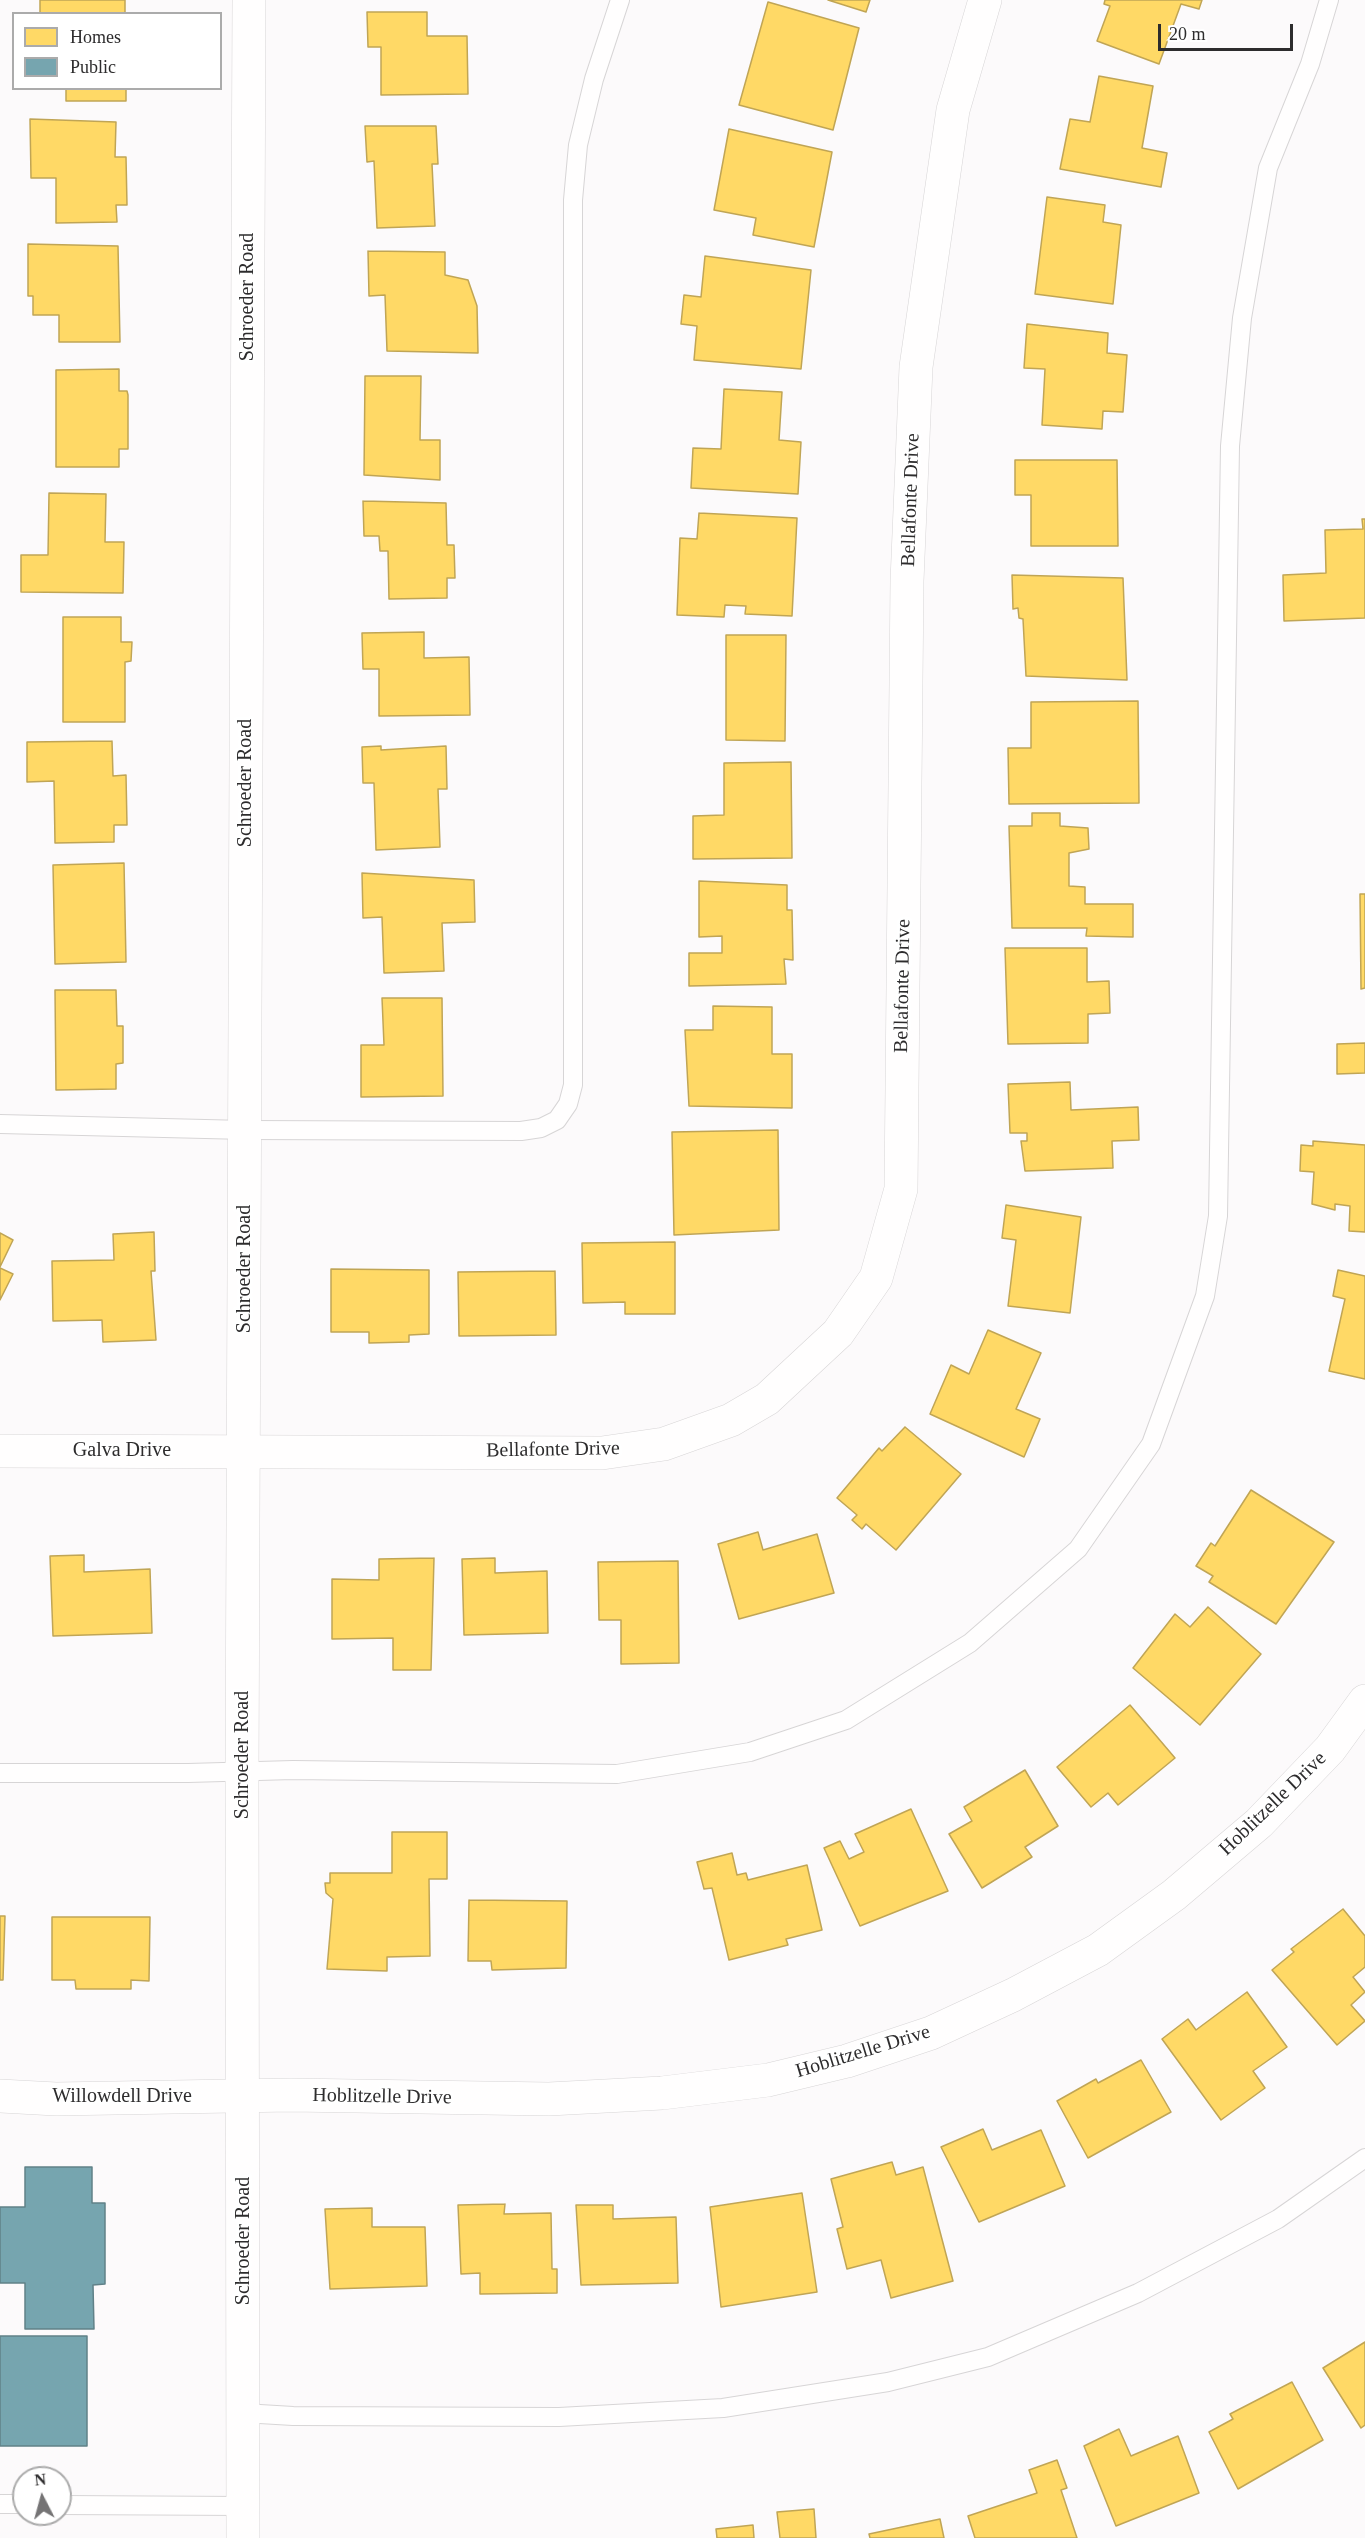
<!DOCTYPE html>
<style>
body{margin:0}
#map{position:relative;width:1365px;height:2538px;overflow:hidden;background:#fcfafb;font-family:Georgia,serif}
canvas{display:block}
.legend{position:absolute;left:12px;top:12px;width:210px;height:78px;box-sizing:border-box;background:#fff;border:2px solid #ababab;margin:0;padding:8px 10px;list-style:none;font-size:18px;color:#2d2c2d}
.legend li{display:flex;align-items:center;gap:12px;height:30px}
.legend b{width:30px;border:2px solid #ababab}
.north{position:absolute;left:12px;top:2466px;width:60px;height:60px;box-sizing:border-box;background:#fff;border:2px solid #ababab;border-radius:50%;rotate:354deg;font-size:16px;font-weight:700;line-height:24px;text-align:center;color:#2d2c2d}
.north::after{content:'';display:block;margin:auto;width:21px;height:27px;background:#757475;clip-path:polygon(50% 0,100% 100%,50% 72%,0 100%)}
.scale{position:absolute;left:1158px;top:24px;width:135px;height:27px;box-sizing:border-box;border:3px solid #2d2c2d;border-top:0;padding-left:8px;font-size:18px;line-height:21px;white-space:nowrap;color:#2d2c2d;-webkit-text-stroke:4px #fff;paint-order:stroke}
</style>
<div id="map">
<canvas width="1365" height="2538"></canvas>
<ul class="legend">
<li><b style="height:16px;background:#ffd966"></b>Homes</li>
<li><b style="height:16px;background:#76a5af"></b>Public</li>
</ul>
<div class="north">N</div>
<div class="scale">20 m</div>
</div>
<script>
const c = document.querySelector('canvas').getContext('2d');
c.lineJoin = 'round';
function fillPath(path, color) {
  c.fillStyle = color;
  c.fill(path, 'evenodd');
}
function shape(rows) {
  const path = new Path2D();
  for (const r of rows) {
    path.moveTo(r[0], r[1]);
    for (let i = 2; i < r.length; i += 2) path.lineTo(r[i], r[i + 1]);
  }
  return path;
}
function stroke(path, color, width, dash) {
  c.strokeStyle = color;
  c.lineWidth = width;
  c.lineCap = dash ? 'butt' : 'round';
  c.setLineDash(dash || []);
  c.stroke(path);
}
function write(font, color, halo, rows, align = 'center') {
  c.font = font + ' Georgia,serif';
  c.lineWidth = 6;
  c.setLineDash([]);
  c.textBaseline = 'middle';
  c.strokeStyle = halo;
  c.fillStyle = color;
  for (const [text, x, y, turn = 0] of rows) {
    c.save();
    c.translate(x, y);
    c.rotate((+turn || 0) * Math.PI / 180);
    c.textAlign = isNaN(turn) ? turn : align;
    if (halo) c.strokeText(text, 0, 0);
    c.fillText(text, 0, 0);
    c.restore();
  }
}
const homes = shape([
 [40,0,125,0,125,14,40,14,40,0],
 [828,0,870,0,866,12,828,0],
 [1105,0,1202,0,1199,9,1181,4,1159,64,1097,41,1110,6,1104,4,1105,0],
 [768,2,859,28,833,130,739,105,768,2],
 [367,12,427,12,427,36,467,36,468,94,381,95,381,47,368,47,367,12],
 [1099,76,1153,86,1142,148,1167,153,1161,187,1060,169,1070,119,1090,122,1099,76],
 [66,88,126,88,126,101,66,101,66,88],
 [30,119,116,122,115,157,126,157,127,205,116,205,117,222,56,223,56,178,31,178,30,119],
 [365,126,436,126,438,164,432,164,435,226,377,228,374,161,367,162,365,126],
 [729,129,832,152,814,247,753,235,756,218,714,210,729,129],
 [1047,197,1105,205,1103,222,1121,225,1113,304,1035,294,1047,197],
 [28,244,118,246,120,342,59,342,59,315,33,315,33,296,28,296,28,244],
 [368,251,445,252,445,275,468,280,477,306,478,353,387,351,385,295,369,296,368,251],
 [705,256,811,270,801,369,694,360,697,326,681,324,684,295,701,297,705,256],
 [1027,324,1108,333,1107,353,1127,355,1123,412,1103,411,1102,429,1042,425,1045,369,1024,368,1027,324],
 [119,369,119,391,127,391,128,395,128,449,119,449,119,467,56,467,56,370,119,369],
 [365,376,421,376,420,440,440,440,440,480,364,475,365,376],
 [724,389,782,392,779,440,801,442,798,494,691,488,693,448,721,449,724,389],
 [1015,460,1117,460,1118,546,1031,546,1031,495,1015,495,1015,460],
 [49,493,106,494,105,542,124,542,123,593,21,592,21,555,48,555,49,493],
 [363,501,446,503,447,545,454,545,455,578,447,578,447,598,389,599,388,551,380,551,379,536,364,536,363,501],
 [699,513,797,518,792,616,745,614,746,606,725,605,724,617,677,615,680,538,697,539,699,513],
 [1362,519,1365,519,1365,618,1284,621,1283,575,1326,573,1325,530,1363,529,1362,519],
 [1012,575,1123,578,1127,680,1026,676,1023,619,1019,618,1018,608,1013,609,1012,575],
 [63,617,121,617,121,642,132,642,131,661,125,662,125,722,63,722,63,617],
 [424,632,424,658,469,657,470,715,379,716,379,669,363,669,362,633,424,632],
 [726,635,786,635,785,741,726,740,726,635],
 [1138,701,1139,803,1009,804,1008,748,1031,748,1031,702,1138,701],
 [112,741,113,776,126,775,127,825,114,825,114,842,55,843,54,781,27,782,27,742,112,741],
 [381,746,381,750,446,746,447,789,438,789,440,847,376,850,374,783,363,783,362,747,381,746],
 [791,762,792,858,693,859,693,816,724,815,724,763,791,762],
 [1032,813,1060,813,1060,826,1088,828,1089,849,1069,853,1069,886,1085,887,1085,904,1133,904,1133,937,1086,936,1087,928,1012,928,1009,826,1032,826,1032,813],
 [124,863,126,962,55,964,53,865,124,863],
 [362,873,474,880,475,922,442,923,444,971,384,973,382,917,363,918,362,873],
 [699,881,787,885,787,910,792,910,793,960,784,959,786,984,689,986,689,953,722,953,722,936,699,937,699,881],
 [1360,894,1365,894,1365,988,1361,989,1360,894],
 [1005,948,1087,948,1087,982,1109,981,1110,1013,1088,1014,1088,1043,1008,1044,1005,948],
 [55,990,116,990,117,1026,123,1026,123,1063,116,1064,116,1089,56,1090,55,990],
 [382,998,442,998,443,1096,361,1097,361,1045,384,1045,382,998],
 [713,1006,772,1007,772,1054,792,1054,792,1108,689,1106,685,1030,713,1030,713,1006],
 [1365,1043,1365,1073,1337,1074,1337,1044,1365,1043],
 [1070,1082,1071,1110,1138,1107,1139,1140,1112,1141,1113,1168,1025,1171,1021,1141,1027,1141,1027,1133,1010,1133,1008,1084,1070,1082],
 [778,1130,779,1230,674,1235,672,1132,778,1130],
 [1313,1141,1365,1145,1365,1232,1349,1231,1350,1206,1335,1204,1335,1210,1312,1204,1314,1172,1300,1171,1301,1145,1313,1146,1313,1141],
 [1006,1205,1081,1217,1070,1313,1008,1306,1016,1240,1002,1238,1006,1205],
 [154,1232,155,1271,151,1271,156,1340,103,1342,102,1320,53,1321,52,1261,114,1260,113,1234,154,1232],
 [0,1233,13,1240,0,1267,0,1233],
 [675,1242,675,1314,625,1314,625,1302,583,1303,582,1243,675,1242],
 [0,1268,13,1274,0,1300,0,1268],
 [331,1269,429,1270,429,1334,409,1335,409,1342,369,1343,369,1332,331,1332,331,1269],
 [1338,1270,1365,1276,1365,1379,1329,1371,1345,1299,1333,1296,1338,1270],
 [555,1271,556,1335,459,1336,458,1272,555,1271],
 [988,1330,1041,1353,1016,1409,1040,1419,1024,1457,930,1414,951,1365,969,1374,988,1330],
 [905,1427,961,1474,896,1550,866,1524,862,1529,852,1520,857,1515,837,1498,879,1448,882,1451,905,1427],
 [1251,1490,1334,1542,1276,1624,1209,1582,1213,1576,1196,1566,1211,1543,1215,1546,1251,1490],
 [758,1532,763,1550,817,1534,834,1593,739,1619,718,1544,758,1532],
 [84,1555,84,1572,150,1569,152,1633,53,1636,50,1556,84,1555],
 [434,1558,431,1670,393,1670,393,1638,332,1639,332,1579,379,1580,379,1559,434,1558],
 [495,1558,495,1573,547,1571,548,1633,464,1635,462,1559,495,1558],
 [678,1561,679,1663,621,1664,621,1620,599,1620,598,1562,678,1561],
 [1208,1607,1261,1654,1200,1725,1133,1668,1175,1614,1190,1627,1208,1607],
 [1130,1705,1175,1758,1118,1805,1108,1793,1091,1807,1057,1767,1130,1705],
 [1025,1770,1058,1826,1025,1847,1032,1857,982,1888,949,1834,972,1821,964,1807,1025,1770],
 [911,1809,948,1891,860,1926,824,1848,840,1841,849,1859,864,1852,855,1834,911,1809],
 [392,1832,447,1832,447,1879,429,1879,430,1956,387,1957,387,1971,327,1969,333,1899,326,1893,325,1883,330,1883,330,1873,392,1873,392,1832],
 [732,1853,737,1875,746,1873,748,1880,807,1865,822,1930,786,1939,788,1945,729,1960,712,1888,704,1889,697,1862,732,1853],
 [469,1900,567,1901,566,1968,492,1970,491,1961,468,1961,469,1900],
 [1343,1909,1365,1936,1365,1967,1353,1977,1365,1992,1351,2005,1365,2021,1337,2045,1272,1970,1294,1952,1291,1949,1343,1909],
 [0,1916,5,1916,3,1980,0,1980,0,1916],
 [52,1917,150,1917,149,1981,131,1980,131,1989,76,1989,75,1980,52,1980,52,1917],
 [1247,1992,1287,2047,1253,2071,1265,2088,1221,2120,1162,2039,1188,2019,1196,2030,1247,1992],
 [1141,2060,1171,2112,1088,2158,1057,2101,1096,2079,1098,2083,1141,2060],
 [983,2129,992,2150,1041,2130,1065,2186,979,2222,941,2147,983,2129],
 [892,2162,896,2175,923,2167,953,2281,891,2298,881,2260,847,2269,837,2229,843,2227,831,2179,892,2162],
 [802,2193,817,2292,721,2307,710,2207,802,2193],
 [505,2204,504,2214,551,2213,552,2269,557,2269,557,2293,480,2294,480,2273,461,2274,458,2205,505,2204],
 [576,2205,613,2205,613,2219,676,2217,678,2283,581,2285,576,2205],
 [372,2208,372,2227,425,2227,427,2286,330,2289,325,2209,372,2208],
 [1365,2342,1365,2425,1361,2428,1323,2368,1365,2342],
 [1292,2382,1323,2440,1238,2489,1209,2432,1233,2419,1230,2414,1292,2382],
 [1119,2429,1131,2456,1178,2436,1199,2493,1116,2526,1084,2446,1119,2429],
 [1057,2460,1067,2488,1061,2490,1077,2538,975,2538,968,2516,1037,2493,1029,2470,1057,2460],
 [814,2509,816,2538,780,2538,777,2512,814,2509],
 [940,2519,944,2538,870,2538,869,2534,940,2519],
 [753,2525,754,2538,717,2538,716,2529,753,2525]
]);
fillPath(homes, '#ffd966');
stroke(homes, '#c0a555', 1.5);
const public = shape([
 [25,2167,92,2167,92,2203,105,2203,105,2284,93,2285,94,2329,25,2329,25,2283,0,2283,0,2207,25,2207,25,2167],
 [0,2336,87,2336,87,2446,0,2446,0,2336]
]);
fillPath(public, '#76a5af');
stroke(public, '#608188', 1.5);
const lane = shape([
 [0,1124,246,1130,521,1131,541,1128,557,1120,568,1104,573,1085,573,200,578,145,594,79,620,0],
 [0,1773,188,1773,293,1770,617,1774,750,1752,846,1720,970,1643,1078,1549,1151,1444,1205,1296,1218,1216,1230,446,1242,318,1268,168,1310,64,1329,0],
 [243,2413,293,2416,559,2417,723,2408,888,2382,988,2357,1138,2293,1278,2219,1365,2158],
 [0,2504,24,2504],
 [60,2505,243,2506]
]);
const street = shape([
 [0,1451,602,1453,664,1444,731,1420,767,1399,838,1333,876,1278,901,1189,907,581,916,367,953,110,985,0],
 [0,2096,56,2099,291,2095,549,2099,662,2093,768,2080,847,2061,931,2033,1013,1995,1098,1950,1174,1895,1259,1823,1330,1749,1365,1701]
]);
const secondary = shape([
 [243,2538,242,1773,249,0]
]);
stroke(lane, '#d7d5d6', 20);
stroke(street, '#d7d5d6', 34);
stroke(secondary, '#d7d5d6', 34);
stroke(lane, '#fffefe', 18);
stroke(street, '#fffefe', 33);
stroke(secondary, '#fffefe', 33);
write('20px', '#2d2c2d', '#fff', [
 ["Schroeder Road",248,297,-90],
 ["Bellafonte Drive",911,500,-88],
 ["Schroeder Road",246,783,-90],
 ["Bellafonte Drive",903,986,-89],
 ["Schroeder Road",245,1269,-90],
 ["Bellafonte Drive",553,1450,-1],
 ["Galva Drive",122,1451],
 ["Schroeder Road",243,1755,-90],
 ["Hoblitzelle Drive",1273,1804,-44],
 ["Hoblitzelle Drive",863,2052,-17],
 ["Willowdell Drive",122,2097],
 ["Hoblitzelle Drive",382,2097,1],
 ["Schroeder Road",244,2241,-90]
]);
</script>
